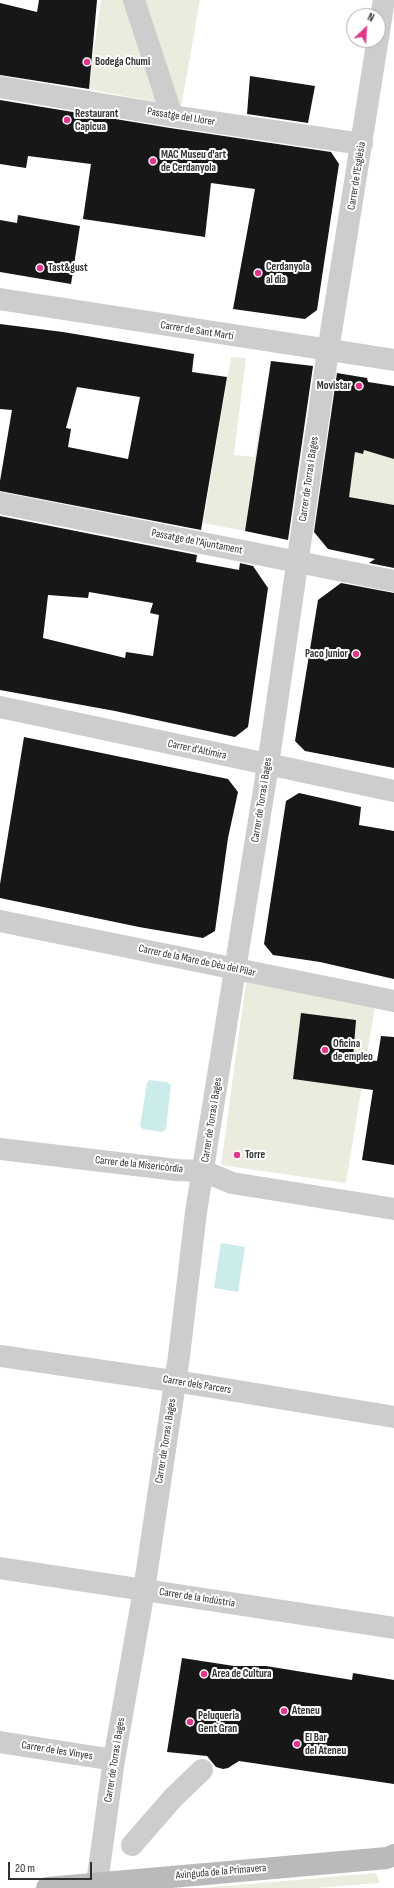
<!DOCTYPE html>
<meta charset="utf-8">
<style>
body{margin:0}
#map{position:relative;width:394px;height:1888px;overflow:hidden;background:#fff;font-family:"Sofia Sans Condensed",sans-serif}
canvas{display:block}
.north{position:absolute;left:346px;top:8px;width:40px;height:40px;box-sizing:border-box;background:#fff;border:1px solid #acacac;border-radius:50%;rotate:25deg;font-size:11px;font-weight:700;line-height:16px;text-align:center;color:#303030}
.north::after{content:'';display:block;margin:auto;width:14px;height:18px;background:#e1378a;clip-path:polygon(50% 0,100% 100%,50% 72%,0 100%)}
.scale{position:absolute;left:8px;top:1862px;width:84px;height:18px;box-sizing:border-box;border:2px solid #303030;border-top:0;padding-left:5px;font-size:12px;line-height:14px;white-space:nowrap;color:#303030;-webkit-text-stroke:3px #fff;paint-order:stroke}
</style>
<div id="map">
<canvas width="394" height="1888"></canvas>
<div class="north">N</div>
<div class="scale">20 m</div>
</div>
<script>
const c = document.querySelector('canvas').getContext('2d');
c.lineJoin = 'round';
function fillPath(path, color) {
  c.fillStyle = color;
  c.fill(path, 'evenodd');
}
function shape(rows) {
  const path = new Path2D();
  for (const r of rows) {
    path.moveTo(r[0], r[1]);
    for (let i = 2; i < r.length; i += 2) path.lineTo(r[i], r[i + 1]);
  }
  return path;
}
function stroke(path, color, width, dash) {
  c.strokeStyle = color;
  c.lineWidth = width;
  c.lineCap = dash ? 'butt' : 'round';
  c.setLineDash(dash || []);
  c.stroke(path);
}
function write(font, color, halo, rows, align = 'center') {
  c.font = font + ' "Sofia Sans Condensed",sans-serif';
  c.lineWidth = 4;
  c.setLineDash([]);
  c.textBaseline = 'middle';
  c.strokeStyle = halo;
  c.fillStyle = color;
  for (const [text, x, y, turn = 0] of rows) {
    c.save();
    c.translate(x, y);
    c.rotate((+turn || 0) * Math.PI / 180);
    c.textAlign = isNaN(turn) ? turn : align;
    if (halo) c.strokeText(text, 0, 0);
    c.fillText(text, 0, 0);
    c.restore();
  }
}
fillPath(shape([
 [101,0,200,0,181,107,88,89],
 [231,357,246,358,234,455,255,457,260,420,276,423,281,481,253,474,245,531,203,523],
 [365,442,394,459,394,505,347,496,355,452,363,454],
 [246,982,375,1006,346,1183,221,1165],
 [376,1873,380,1883,315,1888,203,1888]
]), '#ececde');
fillPath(shape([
 [149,1080,167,1082,171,1085,166,1129,162,1132,143,1129,140,1126,147,1083],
 [221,1243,245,1247,238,1292,214,1288]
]), '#cbeceb');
fillPath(shape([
 [39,0,97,0,89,89,0,75,0,3,37,12],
 [250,76,315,86,308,123,247,114],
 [0,100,170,128,331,152,339,164,317,310,305,319,233,309,255,189,211,183,205,237,83,219,91,164,28,156,26,168,0,164],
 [18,215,80,226,71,284,0,272,0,220,17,223],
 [0,324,63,332,194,354,192,372,227,377,201,530,0,491,0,481,12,410,0,409],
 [77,387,140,397,128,459,68,447,71,429,66,428],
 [271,361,313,366,288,540,245,531],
 [337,373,367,378,368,382,394,386,394,459,364,450,363,454,355,452,349,497,394,505,394,568,369,563,375,559,328,549,314,532],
 [0,516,197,555,196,562,239,570,240,563,253,566,268,588,248,727,235,737,115,711,0,690],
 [89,592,153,603,150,613,159,615,153,656,126,652,125,658,43,638,48,595,88,598],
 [341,583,394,593,394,768,305,751,295,741,318,600],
 [24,737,228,779,238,792,228,838,215,931,203,938,139,927,0,898,0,884],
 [299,793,361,807,359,825,394,831,394,979,320,962,273,955,264,944,286,801],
 [301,1013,356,1020,353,1058,377,1061,381,1036,394,1037,394,1165,362,1160,373,1090,293,1079],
 [182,1658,234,1666,266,1666,352,1680,353,1673,394,1680,394,1784,239,1761,228,1768,223,1769,216,1767,207,1756,167,1752]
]), '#171717');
stroke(shape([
 [134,0,172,116],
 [0,87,172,116,362,144],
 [0,299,394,360],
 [0,503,394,581],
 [0,707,394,791],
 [0,921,394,1001],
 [0,1149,177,1170,203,1171,232,1183,394,1209],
 [0,1356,200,1385,394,1417],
 [0,1568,394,1628],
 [0,1742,114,1760],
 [132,1845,173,1798,202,1770],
 [99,1888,97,1883,114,1760,144,1590,179,1356,196,1212,268,765,328,351,384,0]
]), '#cdcdcd', 22);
stroke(shape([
 [47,1888,387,1858,394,1855]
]), '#bababa', 22);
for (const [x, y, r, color] of [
 [87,62,4,"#e1378a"],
 [67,120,4,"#e1378a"],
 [153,161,4,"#e1378a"],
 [40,268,4,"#e1378a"],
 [258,273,4,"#e1378a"],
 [359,386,4,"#e1378a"],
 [356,654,4,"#e1378a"],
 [325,1050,4,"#e1378a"],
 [237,1155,4,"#e1378a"],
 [204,1674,4,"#e1378a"],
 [284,1711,4,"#e1378a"],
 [190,1722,4,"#e1378a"],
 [297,1744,4,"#e1378a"]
]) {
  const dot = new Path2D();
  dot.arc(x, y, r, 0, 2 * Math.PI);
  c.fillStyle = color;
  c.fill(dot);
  stroke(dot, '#fff', 1.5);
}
write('bold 11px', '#303030', '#fff', [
 ["Bodega Chumi",95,62],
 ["Restaurant",75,114],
 ["Capicua",75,127],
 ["MAC Museu d'art",161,155],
 ["de Cerdanyola",161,168],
 ["Cerdanyola",266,267],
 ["al dia",266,280],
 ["Tast&gust",48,268],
 ["Movistar",351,386,"right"],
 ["Paco Junior",348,654,"right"],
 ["Oficina",333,1044],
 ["de empleo",333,1057],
 ["Torre",245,1155],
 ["Area de Cultura",212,1674],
 ["Ateneu",292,1711],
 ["Peluqueria",198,1716],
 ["Gent Gran",198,1729],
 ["El Bar",305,1738],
 ["del Ateneu",305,1751]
], 'left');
write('11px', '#303030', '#fff', [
 ["Passatge del Llorer",181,117,9],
 ["Carrer de l'Església",357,176,-81],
 ["Carrer de Sant Martí",197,331,9],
 ["Carrer de Torras i Bages",309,479,-82],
 ["Passatge de l'Ajuntament",197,542,11],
 ["Carrer d'Altimira",197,750,12],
 ["Carrer de Torras i Bages",262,800,-81],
 ["Carrer de la Mare de Déu del Pilar",197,961,12],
 ["Carrer de Torras i Bages",212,1120,-81],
 ["Carrer de la Misericòrdia",139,1165,6],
 ["Carrer dels Parcers",197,1385,9],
 ["Carrer de Torras i Bages",166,1441,-81],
 ["Carrer de la Indústria",197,1598,9],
 ["Carrer de les Vinyes",57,1751,9],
 ["Carrer de Torras i Bages",115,1760,-81],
 ["Avinguda de la Primavera",221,1872,-5]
]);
</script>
